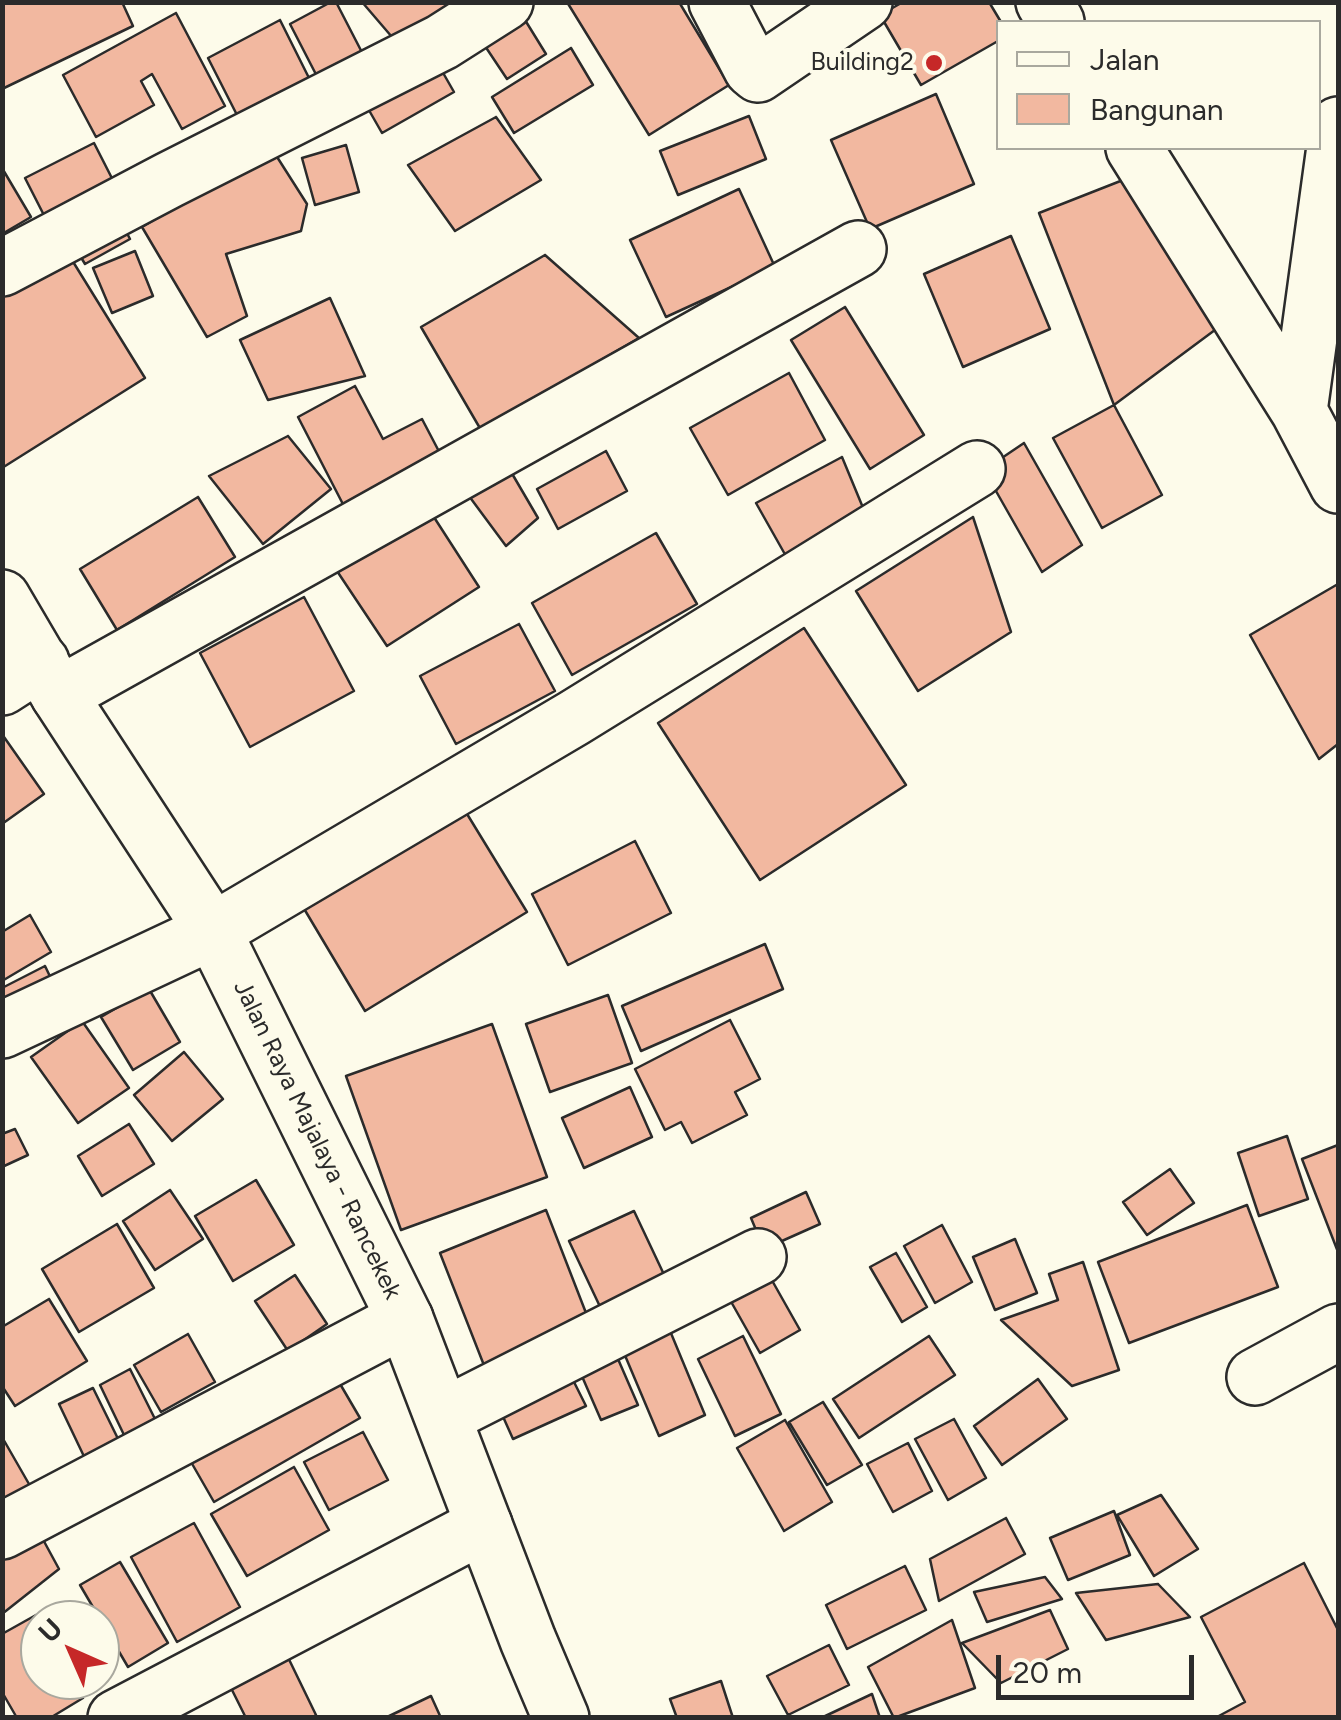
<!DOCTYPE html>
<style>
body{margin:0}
#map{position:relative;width:1341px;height:1720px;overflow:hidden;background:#fdfbea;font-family:Figtree,sans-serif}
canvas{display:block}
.frame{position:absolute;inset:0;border:5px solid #2b2b2b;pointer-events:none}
.legend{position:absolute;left:996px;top:20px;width:325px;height:130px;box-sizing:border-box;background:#fdfbea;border:2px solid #a9a89e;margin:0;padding:12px 18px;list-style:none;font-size:30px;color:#2b2b2b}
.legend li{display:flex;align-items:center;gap:20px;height:50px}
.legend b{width:50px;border:2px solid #a9a89e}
.north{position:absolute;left:20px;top:1600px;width:100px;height:100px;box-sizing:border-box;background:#fdfbea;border:2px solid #a9a89e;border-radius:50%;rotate:315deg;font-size:28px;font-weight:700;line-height:40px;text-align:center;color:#2b2b2b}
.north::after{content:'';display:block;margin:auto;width:35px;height:45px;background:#c62828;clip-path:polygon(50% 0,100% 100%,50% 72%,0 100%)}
.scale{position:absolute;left:996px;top:1655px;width:198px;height:45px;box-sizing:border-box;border:5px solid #2b2b2b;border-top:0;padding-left:12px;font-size:30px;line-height:35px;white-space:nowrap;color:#2b2b2b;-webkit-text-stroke:8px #fdfbea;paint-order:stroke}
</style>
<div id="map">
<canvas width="1341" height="1720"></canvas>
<div class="frame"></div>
<ul class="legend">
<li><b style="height:12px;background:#fdfbea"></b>Jalan</li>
<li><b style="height:28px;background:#f2b8a0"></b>Bangunan</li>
</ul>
<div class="north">U</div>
<div class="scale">20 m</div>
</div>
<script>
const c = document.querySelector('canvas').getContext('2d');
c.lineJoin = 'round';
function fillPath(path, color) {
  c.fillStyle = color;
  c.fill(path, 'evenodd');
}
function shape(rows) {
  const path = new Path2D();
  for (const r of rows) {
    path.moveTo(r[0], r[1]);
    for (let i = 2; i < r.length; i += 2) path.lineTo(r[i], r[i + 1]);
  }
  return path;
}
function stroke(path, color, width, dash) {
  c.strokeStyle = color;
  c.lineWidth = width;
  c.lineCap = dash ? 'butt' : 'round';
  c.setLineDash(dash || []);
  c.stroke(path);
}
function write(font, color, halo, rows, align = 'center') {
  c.font = font + ' Figtree,sans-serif';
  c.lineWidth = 8;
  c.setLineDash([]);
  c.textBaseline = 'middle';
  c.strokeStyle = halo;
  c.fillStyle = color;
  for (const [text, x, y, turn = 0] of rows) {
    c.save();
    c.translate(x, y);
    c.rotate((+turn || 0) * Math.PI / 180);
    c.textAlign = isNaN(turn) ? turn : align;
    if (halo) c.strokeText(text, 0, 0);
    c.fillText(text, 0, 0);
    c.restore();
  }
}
const building = shape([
 [2,2,122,2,133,26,2,89,2,2],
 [331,2,336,2,368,64,323,88,290,24,331,2],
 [362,2,460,2,404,51,362,2],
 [567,2,679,2,729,85,649,135,567,2],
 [903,2,989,2,1001,22,998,22,998,41,921,85,880,15,903,2],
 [517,7,546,54,507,79,477,34,517,7],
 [176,13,225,106,182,129,152,74,141,81,154,105,96,137,63,75,176,13],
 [280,20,310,80,238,117,208,58,280,20],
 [571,48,593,85,514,133,492,97,571,48],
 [434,57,454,92,382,133,362,98,434,57],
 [936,94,974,184,870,229,831,140,936,94],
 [749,116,766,159,678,195,660,151,749,116],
 [496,117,541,180,455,231,408,165,496,117],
 [94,143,120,194,51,229,25,178,94,143],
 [346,145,359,192,315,205,302,158,346,145],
 [272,149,307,204,301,231,226,254,247,316,207,337,142,227,272,149],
 [2,168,31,217,2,234,2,168],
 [1123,180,1227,321,1114,405,1039,213,1123,180],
 [739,189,775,267,666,317,630,240,739,189],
 [119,218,130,239,85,264,73,244,119,218],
 [1011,236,1050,329,963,367,924,274,1011,236],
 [135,251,153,296,112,313,93,268,135,251],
 [67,252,145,378,2,468,2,292,67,252],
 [545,255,639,338,481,430,421,327,545,255],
 [330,298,365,376,268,400,240,340,330,298],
 [845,307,924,435,870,469,791,340,845,307],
 [789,373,825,440,728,495,690,428,789,373],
 [355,386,383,439,422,419,444,461,347,512,298,417,355,386],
 [1114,405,1162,495,1102,528,1053,438,1114,405],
 [288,436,331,489,263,544,209,476,288,436],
 [1024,443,1082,545,1042,572,984,470,1024,443],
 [606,451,627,491,558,529,537,489,606,451],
 [842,457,866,515,791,565,756,503,842,457],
 [507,465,538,518,506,546,466,492,507,465],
 [198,497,235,557,117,630,80,569,198,497],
 [430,511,479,587,387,646,337,571,430,511],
 [973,517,1011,632,918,691,856,591,973,517],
 [656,533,697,604,572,675,532,603,656,533],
 [1338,584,1338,744,1319,759,1250,635,1338,584],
 [304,597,354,691,250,747,200,653,304,597],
 [519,624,555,691,456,744,420,676,519,624],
 [804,628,906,785,760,880,658,723,804,628],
 [4,737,44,794,2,824,2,738,4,737],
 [464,809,527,912,365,1011,303,907,464,809],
 [635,841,671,913,568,965,532,894,635,841],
 [30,915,51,952,2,981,2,932,30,915],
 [765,944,783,989,641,1051,622,1006,765,944],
 [45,966,57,991,2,1004,2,988,45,966],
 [149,989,180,1042,133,1070,101,1017,149,989],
 [608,995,632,1063,550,1092,526,1024,608,995],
 [730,1020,760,1079,735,1092,747,1115,692,1143,681,1122,665,1130,635,1069,730,1020],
 [82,1021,129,1088,78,1123,31,1057,82,1021],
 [492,1024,547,1177,401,1230,346,1076,492,1024],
 [184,1052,223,1099,172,1141,134,1095,184,1052],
 [630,1087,652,1137,584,1168,562,1118,630,1087],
 [129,1124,154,1164,102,1196,78,1156,129,1124],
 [15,1129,28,1155,2,1167,2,1134,15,1129],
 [1287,1136,1308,1199,1259,1216,1238,1153,1287,1136],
 [1338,1145,1338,1252,1302,1159,1338,1145],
 [1170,1169,1194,1203,1147,1235,1123,1202,1170,1169],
 [256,1180,294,1245,233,1281,195,1216,256,1180],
 [170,1190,203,1239,155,1270,123,1221,170,1190],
 [806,1192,820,1224,764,1249,751,1218,806,1192],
 [1247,1205,1278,1287,1129,1343,1098,1262,1247,1205],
 [546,1210,593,1331,487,1373,440,1253,546,1210],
 [634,1211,668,1283,603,1313,569,1241,634,1211],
 [117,1224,154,1288,79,1332,42,1269,117,1224],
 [942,1225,972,1282,935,1303,904,1246,942,1225],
 [1015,1239,1037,1293,995,1310,973,1257,1015,1239],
 [896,1253,927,1307,902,1322,870,1267,896,1253],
 [1083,1262,1119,1370,1072,1386,1001,1320,1058,1300,1049,1274,1083,1262],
 [765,1268,800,1330,760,1353,725,1291,765,1268],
 [295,1275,327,1324,288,1351,255,1301,295,1275],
 [49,1299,87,1361,15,1406,2,1386,2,1327,49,1299],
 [668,1326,705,1415,659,1436,621,1346,668,1326],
 [188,1334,215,1382,161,1412,134,1365,188,1334],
 [743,1336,781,1414,735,1436,698,1359,743,1336],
 [929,1336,955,1375,859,1438,833,1399,929,1336],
 [618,1359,638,1405,601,1420,581,1374,618,1359],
 [329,1365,360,1418,214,1502,183,1448,329,1365],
 [567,1368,586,1406,513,1439,496,1401,567,1368],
 [130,1369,156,1421,125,1437,100,1385,130,1369],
 [1038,1379,1067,1419,1002,1465,974,1426,1038,1379],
 [93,1388,125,1453,90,1469,59,1404,93,1388],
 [823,1402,862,1465,827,1485,789,1422,823,1402],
 [954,1419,986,1478,948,1500,915,1439,954,1419],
 [785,1420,832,1502,784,1531,737,1448,785,1420],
 [363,1432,388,1480,329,1510,304,1462,363,1432],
 [2,1437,33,1491,2,1508,2,1437],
 [908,1443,932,1491,893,1512,867,1464,908,1443],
 [294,1467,329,1530,247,1576,211,1514,294,1467],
 [1161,1495,1198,1549,1154,1576,1117,1515,1161,1495],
 [1114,1511,1130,1555,1068,1580,1050,1538,1114,1511],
 [1006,1518,1025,1554,939,1601,930,1559,1006,1518],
 [194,1523,240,1607,177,1642,131,1557,194,1523],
 [40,1534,59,1569,2,1614,2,1551,40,1534],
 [120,1562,168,1643,128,1667,80,1585,120,1562],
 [1304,1563,1338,1630,1338,1718,1215,1718,1245,1702,1201,1617,1304,1563],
 [905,1566,926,1610,847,1649,826,1605,905,1566],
 [1045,1577,1062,1599,987,1622,974,1592,1045,1577],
 [1158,1584,1190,1617,1106,1640,1076,1593,1158,1584],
 [1050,1610,1068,1649,1001,1683,962,1643,1050,1610],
 [36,1615,40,1623,40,1680,73,1680,83,1698,50,1718,17,1718,2,1692,2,1634,36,1615],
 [952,1620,975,1688,894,1718,868,1667,952,1620],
 [282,1645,316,1715,312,1718,246,1718,224,1674,282,1645],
 [829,1645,849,1685,788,1715,767,1676,829,1645],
 [721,1681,733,1718,677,1718,670,1699,721,1681],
 [872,1694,880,1718,821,1718,872,1694],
 [431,1696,441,1718,385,1718,431,1696]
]);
fillPath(building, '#f2b8a0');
stroke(building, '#2b2b2b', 2.5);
const minor = shape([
 [717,2,752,69,758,74,864,2],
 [1044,2,1056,22],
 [1134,148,1299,411,1338,485],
 [2,268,169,180,442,42,505,2],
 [1299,411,1338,125],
 [2,687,41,662],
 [59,695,858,249],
 [2,1030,213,931,574,718,977,469],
 [1255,1377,1338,1332],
 [444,1416,758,1257],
 [2,1531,405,1319],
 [116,1718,484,1525]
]);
const secondary = shape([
 [2,598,59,695,213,931,405,1319,528,1640,561,1718]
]);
stroke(minor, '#2b2b2b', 60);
stroke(secondary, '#2b2b2b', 60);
stroke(minor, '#fdfbea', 55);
stroke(secondary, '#fdfbea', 55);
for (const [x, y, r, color] of [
 [934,63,10,"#c62828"]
]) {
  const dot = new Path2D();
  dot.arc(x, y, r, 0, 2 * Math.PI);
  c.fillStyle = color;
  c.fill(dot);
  stroke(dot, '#fdfbea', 4);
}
write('25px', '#2b2b2b', '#fdfbea', [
 ["Building2",914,63]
], 'right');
write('25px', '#2b2b2b', '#fdfbea', [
 ["Jalan Raya Majalaya - Rancekek",317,1140,64]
]);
</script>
